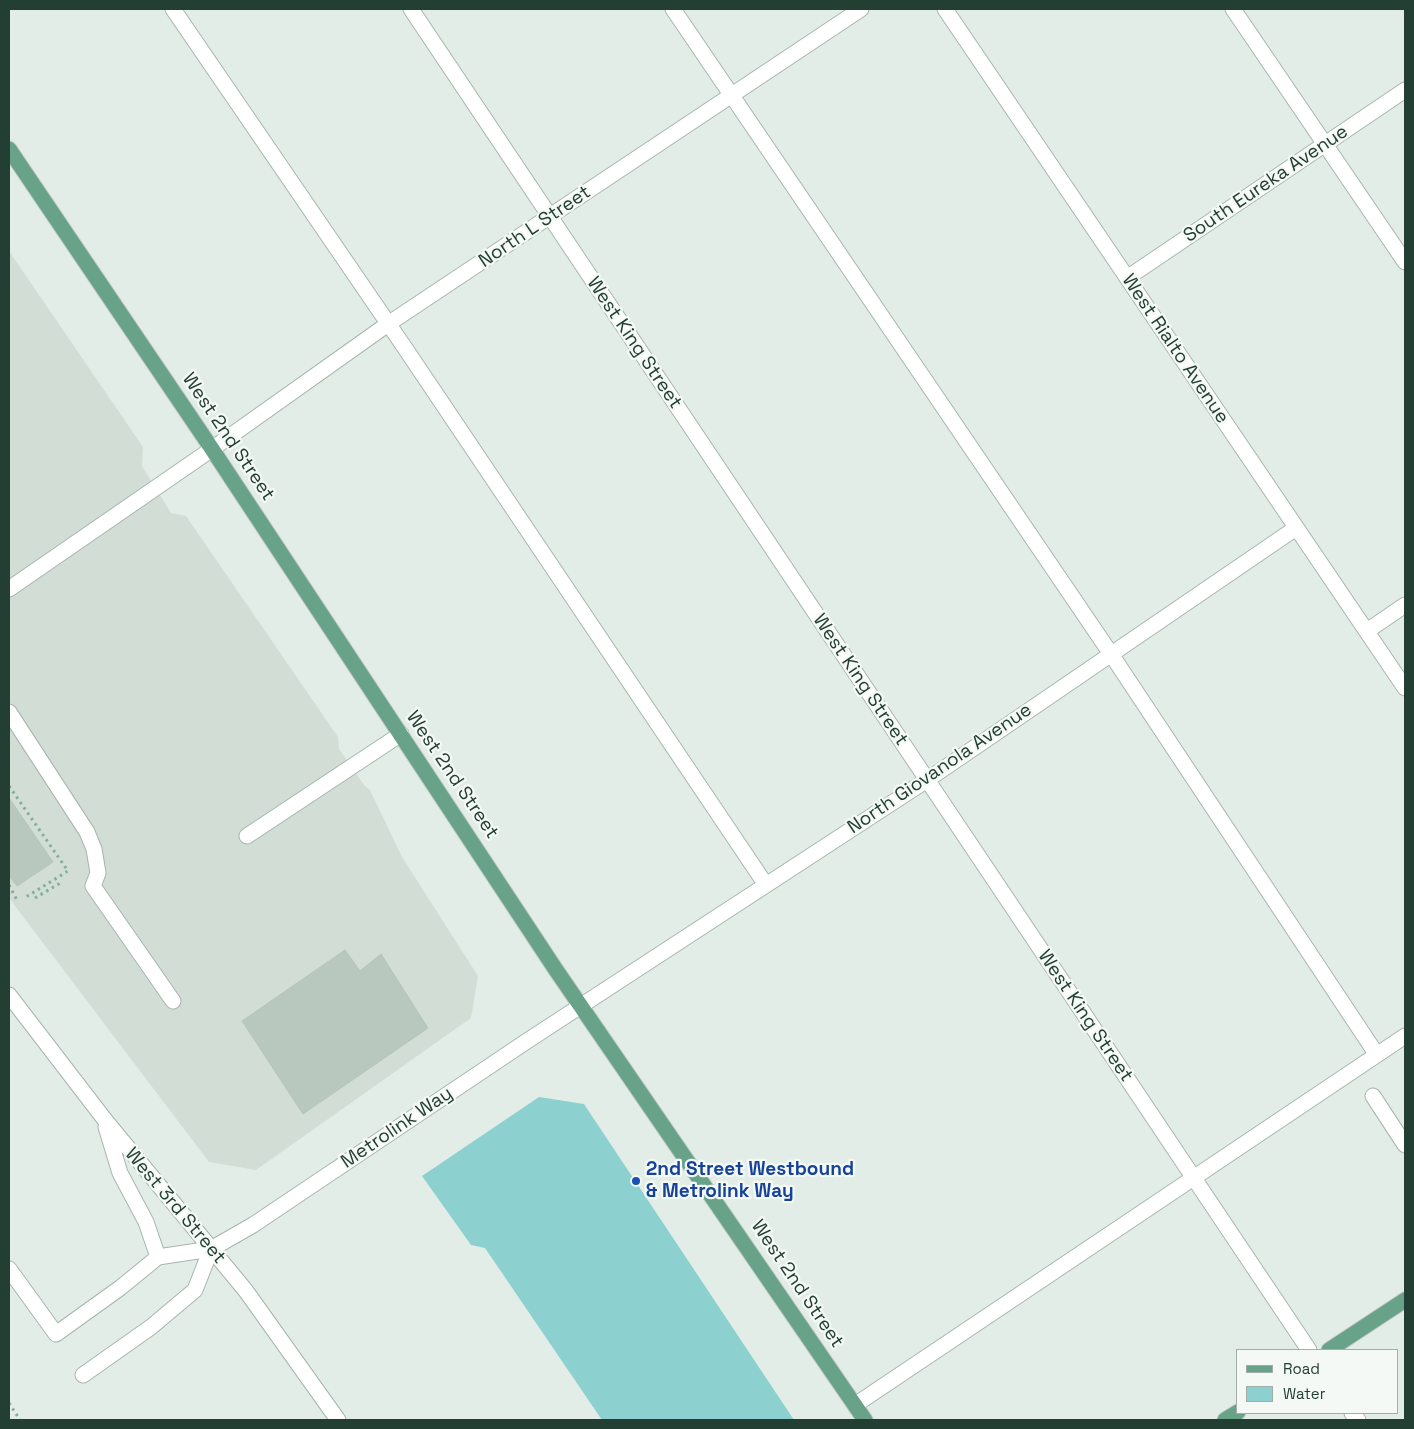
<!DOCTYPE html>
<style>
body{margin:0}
#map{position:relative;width:1414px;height:1429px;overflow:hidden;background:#e3ede7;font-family:"Space Grotesk",sans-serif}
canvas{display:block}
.frame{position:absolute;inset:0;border:10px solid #233e32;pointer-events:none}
.legend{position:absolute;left:1236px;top:1349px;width:162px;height:65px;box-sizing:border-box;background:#f4f9f5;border:1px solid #a0aea7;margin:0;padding:6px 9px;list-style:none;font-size:15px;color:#233e32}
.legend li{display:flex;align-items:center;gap:10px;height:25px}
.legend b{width:25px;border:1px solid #a0aea7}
</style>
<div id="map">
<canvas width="1414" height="1429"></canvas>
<div class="frame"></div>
<ul class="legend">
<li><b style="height:6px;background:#68a289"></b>Road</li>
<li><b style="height:14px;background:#8cd1d0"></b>Water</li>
</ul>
</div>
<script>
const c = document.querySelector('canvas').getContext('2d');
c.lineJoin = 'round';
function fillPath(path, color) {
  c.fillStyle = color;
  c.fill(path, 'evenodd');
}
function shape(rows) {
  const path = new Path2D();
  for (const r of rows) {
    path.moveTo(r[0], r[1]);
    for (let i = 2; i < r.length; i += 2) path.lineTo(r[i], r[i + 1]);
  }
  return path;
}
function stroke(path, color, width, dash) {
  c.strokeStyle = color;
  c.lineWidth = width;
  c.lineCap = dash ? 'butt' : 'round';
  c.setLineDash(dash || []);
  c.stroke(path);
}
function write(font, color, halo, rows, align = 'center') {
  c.font = font + ' "Space Grotesk",sans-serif';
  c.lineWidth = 4.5;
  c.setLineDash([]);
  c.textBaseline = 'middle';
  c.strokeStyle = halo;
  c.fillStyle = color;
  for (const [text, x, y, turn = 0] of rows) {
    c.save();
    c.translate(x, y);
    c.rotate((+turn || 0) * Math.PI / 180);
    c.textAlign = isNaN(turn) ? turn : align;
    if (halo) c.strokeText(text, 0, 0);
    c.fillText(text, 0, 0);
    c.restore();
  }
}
fillPath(shape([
 [9,251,143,447,142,466,171,513,186,516,338,737,339,749,364,785,370,790,402,857,478,976,471,1018,256,1170,209,1162,9,898]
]), '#d1ddd5');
fillPath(shape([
 [539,1097,584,1104,794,1420,602,1420,485,1248,471,1245,422,1176]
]), '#8cd1d0');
const building = shape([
 [9,798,53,862,17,886,9,876,9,798],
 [345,950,360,971,381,954,428,1028,303,1114,242,1021,345,950]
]);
fillPath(building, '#b8c8bf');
stroke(building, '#b5c6bc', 1);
const minor = shape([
 [173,9,407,351,766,885],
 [411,9,1309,1350],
 [673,9,1111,654,1377,1055],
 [945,9,1405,688],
 [1233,9,1405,262],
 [1127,278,1405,90],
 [9,589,212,449,388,324,861,9],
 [1367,631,1405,605],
 [9,712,87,832,94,849,98,873,93,886,173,1001],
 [247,836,401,734],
 [9,995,105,1120,246,1291,338,1420],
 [1373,1096,1405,1145],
 [106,1127,120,1173,146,1222,158,1257],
 [9,1269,56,1334,120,1288,158,1257,211,1249,253,1225,527,1041,927,780,1296,528],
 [83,1375,151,1327,195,1290,211,1249],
 [855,1405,1405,1036],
 [1352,1413,1358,1420]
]);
const major = shape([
 [9,149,212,449,556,970,865,1420],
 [1329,1350,1405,1300],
 [1225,1420,1238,1412]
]);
stroke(minor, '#a6b5ad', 17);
stroke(major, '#c1c9c6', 17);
stroke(shape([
 [9,786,68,871,26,897],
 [9,885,18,902],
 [35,898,62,882],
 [9,1403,20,1420]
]), '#84b09a', 3, [2.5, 4]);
stroke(minor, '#fff', 15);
stroke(major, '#68a289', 15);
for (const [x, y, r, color] of [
 [636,1181,5,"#1a4fb4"]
]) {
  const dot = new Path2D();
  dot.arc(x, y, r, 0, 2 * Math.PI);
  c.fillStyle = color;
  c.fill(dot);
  stroke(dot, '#f4f9f5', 2);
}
write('19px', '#233e32', '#f4f9f5', [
 ["South Eureka Avenue",1266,184,-34],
 ["North L Street",535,227,-34],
 ["West King Street",634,343,56],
 ["West Rialto Avenue",1175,349,56],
 ["West 2nd Street",228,437,56],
 ["West King Street",860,680,56],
 ["North Giovanola Avenue",940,769,-34],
 ["West 2nd Street",452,775,56],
 ["West King Street",1085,1016,56],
 ["Metrolink Way",397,1128,-34],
 ["West 3rd Street",175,1206,50],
 ["West 2nd Street",797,1284,56]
]);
write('bold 19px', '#164399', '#f4f9f5', [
 ["2nd Street Westbound",646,1170],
 ["& Metrolink Way",646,1192]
], 'left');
</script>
